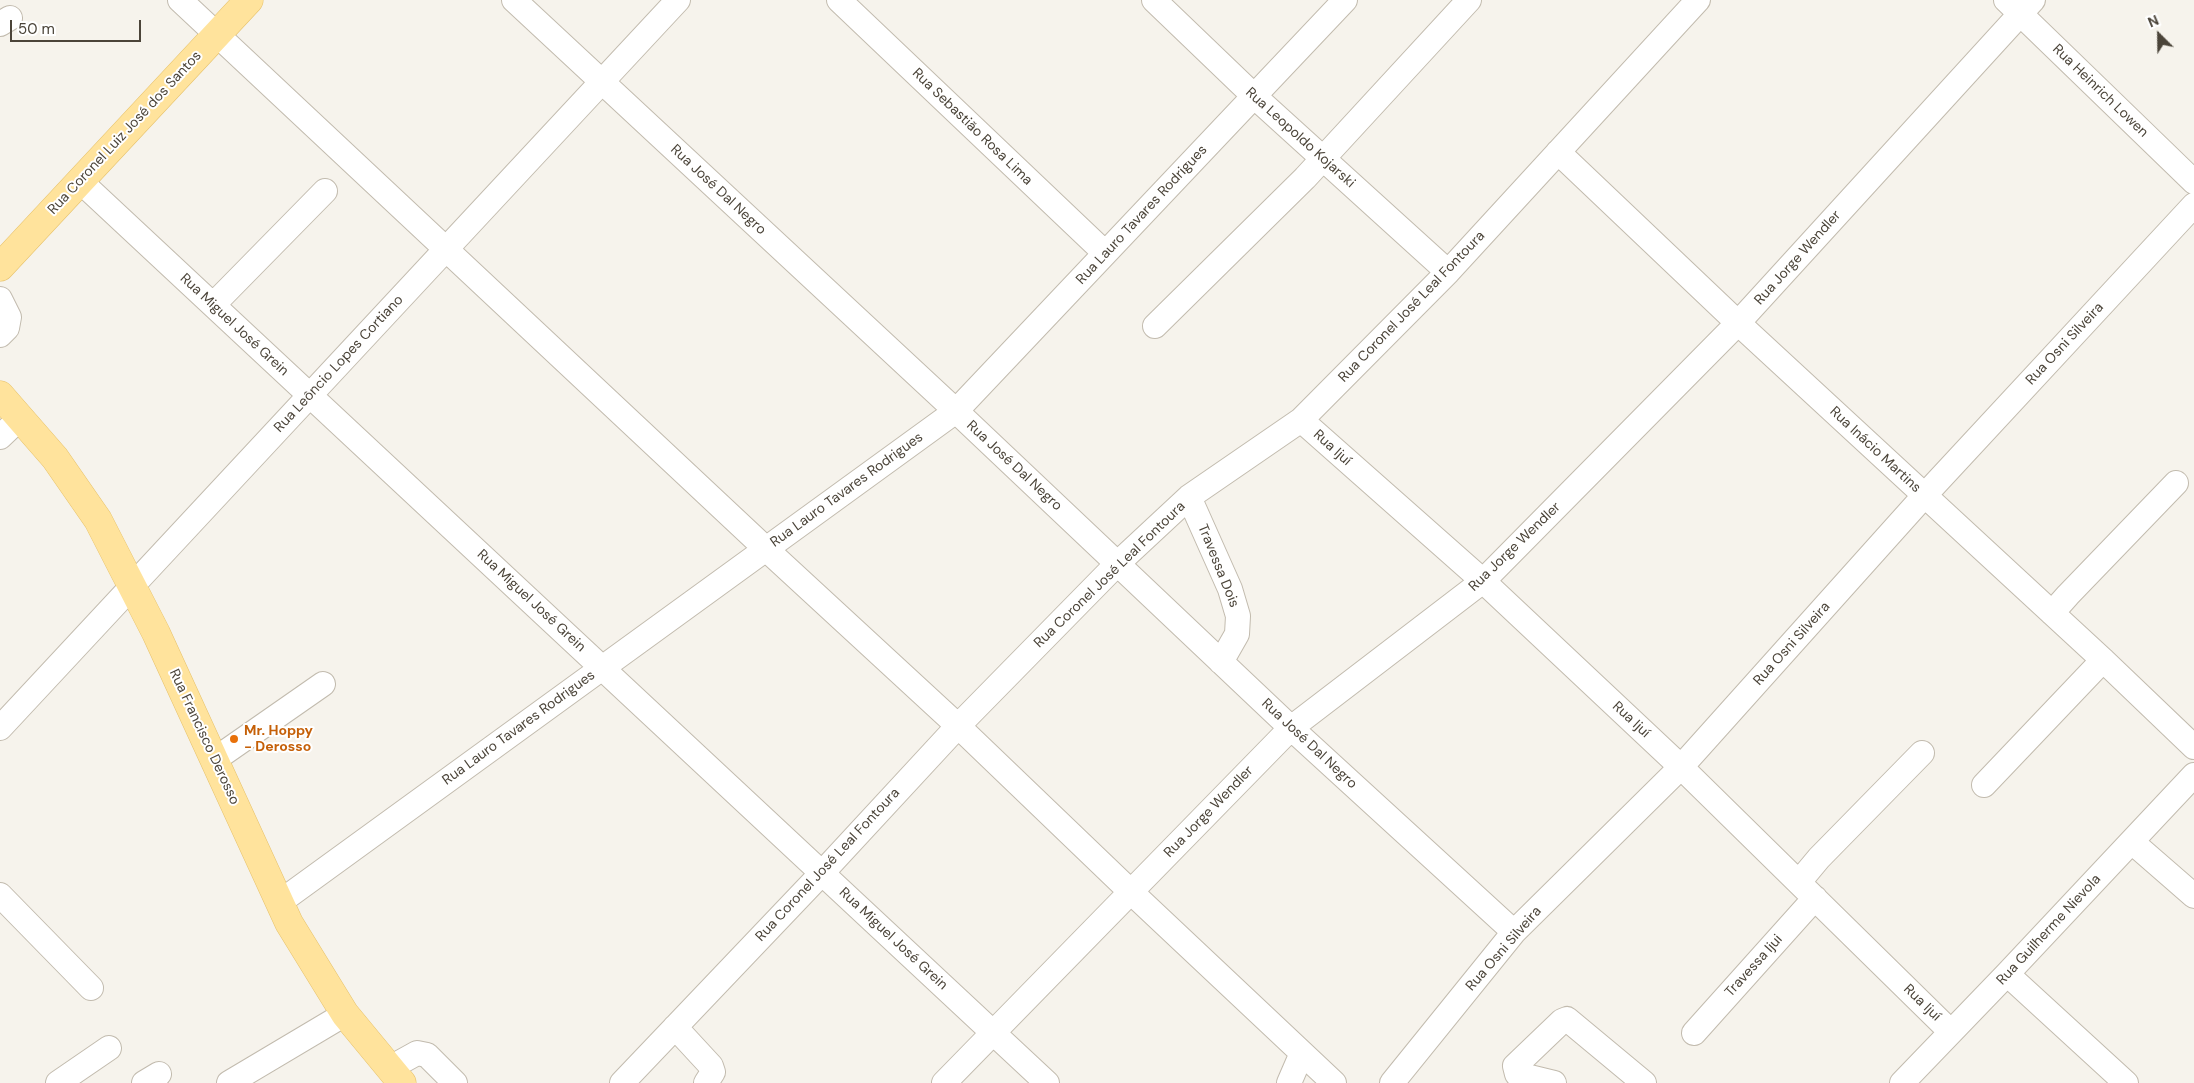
<!DOCTYPE html>
<meta charset="utf-8">
<style>
body{margin:0}
#map{position:relative;width:2194px;height:1083px;overflow:hidden;background:#f6f3ec;font-family:"DM Sans",sans-serif}
canvas{display:block}
.north{position:absolute;left:2134px;top:10px;width:50px;height:50px;-webkit-text-stroke:4px #fff;paint-order:stroke;rotate:337deg;font-size:14px;font-weight:700;line-height:20px;text-align:center;color:#4b4439}
.north::after{content:'';display:block;margin:auto;width:18px;height:22px;background:#4b4439;clip-path:polygon(50% 0,100% 100%,50% 72%,0 100%)}
.scale{position:absolute;left:10px;top:20px;width:131px;height:22px;box-sizing:border-box;border:2px solid #4b4439;border-top:0;padding-left:6px;font-size:15px;line-height:18px;white-space:nowrap;color:#4b4439;-webkit-text-stroke:4px #fff;paint-order:stroke}
</style>
<div id="map">
<canvas width="2194" height="1083"></canvas>
<div class="north">N</div>
<div class="scale">50 m</div>
</div>
<script>
const c = document.querySelector('canvas').getContext('2d');
c.lineJoin = 'round';
function shape(rows) {
  const path = new Path2D();
  for (const r of rows) {
    path.moveTo(r[0], r[1]);
    for (let i = 2; i < r.length; i += 2) path.lineTo(r[i], r[i + 1]);
  }
  return path;
}
function stroke(path, color, width, dash) {
  c.strokeStyle = color;
  c.lineWidth = width;
  c.lineCap = dash ? 'butt' : 'round';
  c.setLineDash(dash || []);
  c.stroke(path);
}
function write(font, color, halo, rows, align = 'center') {
  c.font = font + ' "DM Sans",sans-serif';
  c.lineWidth = 4;
  c.setLineDash([]);
  c.textBaseline = 'middle';
  c.strokeStyle = halo;
  c.fillStyle = color;
  for (const [text, x, y, turn = 0] of rows) {
    c.save();
    c.translate(x, y);
    c.rotate((+turn || 0) * Math.PI / 180);
    c.textAlign = isNaN(turn) ? turn : align;
    if (halo) c.strokeText(text, 0, 0);
    c.fillText(text, 0, 0);
    c.restore();
  }
}
const minor = shape([
 [180,0,766,549,958,726,1131,892,1334,1083],
 [514,0,956,411,1291,728,1514,932],
 [839,0,1105,253],
 [1154,0,1254,96,1448,272],
 [2006,0,2194,182],
 [0,24,10,18],
 [1558,152,1738,323,2103,660,2194,747],
 [80,181,1047,1083],
 [0,299,9,317,7,328,0,335],
 [213,305,325,191],
 [1155,326,1305,178,1469,0],
 [1301,420,1483,581,1681,767,1951,1032],
 [0,437,20,418],
 [1189,497,1230,589,1238,616,1237,634,1221,662],
 [2052,613,2068,595,2176,483],
 [0,728,678,0],
 [214,760,323,684],
 [1984,785,2103,660],
 [2132,842,2194,896],
 [1799,882,1819,858,1922,753],
 [0,895,91,988],
 [280,902,956,411,1345,0],
 [2007,974,2126,1083],
 [675,1027,711,1066,713,1072,706,1083],
 [1694,1033,1815,898],
 [390,1068,417,1053,427,1055,455,1083],
 [58,1083,109,1048],
 [144,1083,159,1074],
 [229,1083,345,1014],
 [622,1083,822,873,958,726,1117,564,1189,497,1301,420,1448,272,1698,0],
 [944,1083,1291,728,1483,581,1738,323,2033,0],
 [1289,1083,1302,1053],
 [1392,1083,1514,932,1681,767,1924,496,2194,205],
 [1554,1083,1517,1074,1515,1066,1562,1021,1567,1019,1644,1083],
 [1902,1083,2007,974,2194,775]
]);
const major = shape([
 [0,267,249,0],
 [0,395,55,458,98,520,156,633,289,923,345,1014,402,1083]
]);
stroke(minor, '#c2bbae', 26);
stroke(major, '#e6c16a', 29);
stroke(minor, '#fff', 24);
stroke(major, '#ffe39c', 28);
for (const [x, y, r, color] of [
 [234,739,5,"#e8710a"]
]) {
  const dot = new Path2D();
  dot.arc(x, y, r, 0, 2 * Math.PI);
  c.fillStyle = color;
  c.fill(dot);
  stroke(dot, '#fff', 2);
}
write('14px', '#4b4439', '#fff', [
 ["Rua Heinrich Lowen",2100,91,44],
 ["Rua Sebastião Rosa Lima",972,127,44],
 ["Rua Coronel Luiz José dos Santos",125,133,-47],
 ["Rua Leopoldo Kojarski",1300,138,42],
 ["Rua José Dal Negro",718,190,43],
 ["Rua Lauro Tavares Rodrigues",1142,215,-47],
 ["Rua Jorge Wendler",1798,258,-48],
 ["Rua Coronel José Leal Fontoura",1412,307,-46],
 ["Rua Miguel José Grein",234,325,43],
 ["Rua Osni Silveira",2065,344,-47],
 ["Rua Leôncio Lopes Cortiano",339,364,-47],
 ["Rua Ijuí",1332,448,42],
 ["Rua Inácio Martins",1875,450,43],
 ["Rua José Dal Negro",1014,466,43],
 ["Rua Lauro Tavares Rodrigues",847,490,-36],
 ["Rua Jorge Wendler",1515,547,-44],
 ["Travessa Dois",1218,566,68],
 ["Rua Coronel José Leal Fontoura",1110,575,-44],
 ["Rua Miguel José Grein",531,601,43],
 ["Rua Osni Silveira",1792,644,-48],
 ["Rua Ijuí",1631,720,43],
 ["Rua Lauro Tavares Rodrigues",519,728,-36],
 ["Rua Francisco Derosso",204,737,65],
 ["Rua José Dal Negro",1309,744,43],
 ["Rua Jorge Wendler",1209,812,-46],
 ["Rua Coronel José Leal Fontoura",828,865,-47],
 ["Rua Guilherme Nievola",2049,930,-47],
 ["Rua Miguel José Grein",893,939,43],
 ["Rua Osni Silveira",1504,949,-49],
 ["Travessa Ijui",1754,966,-48],
 ["Rua Ijuí",1922,1003,44]
]);
write('bold 14px', '#c56008', '#fff', [
 ["Mr. Hoppy",244,731],
 ["- Derosso",244,747]
], 'left');
</script>
